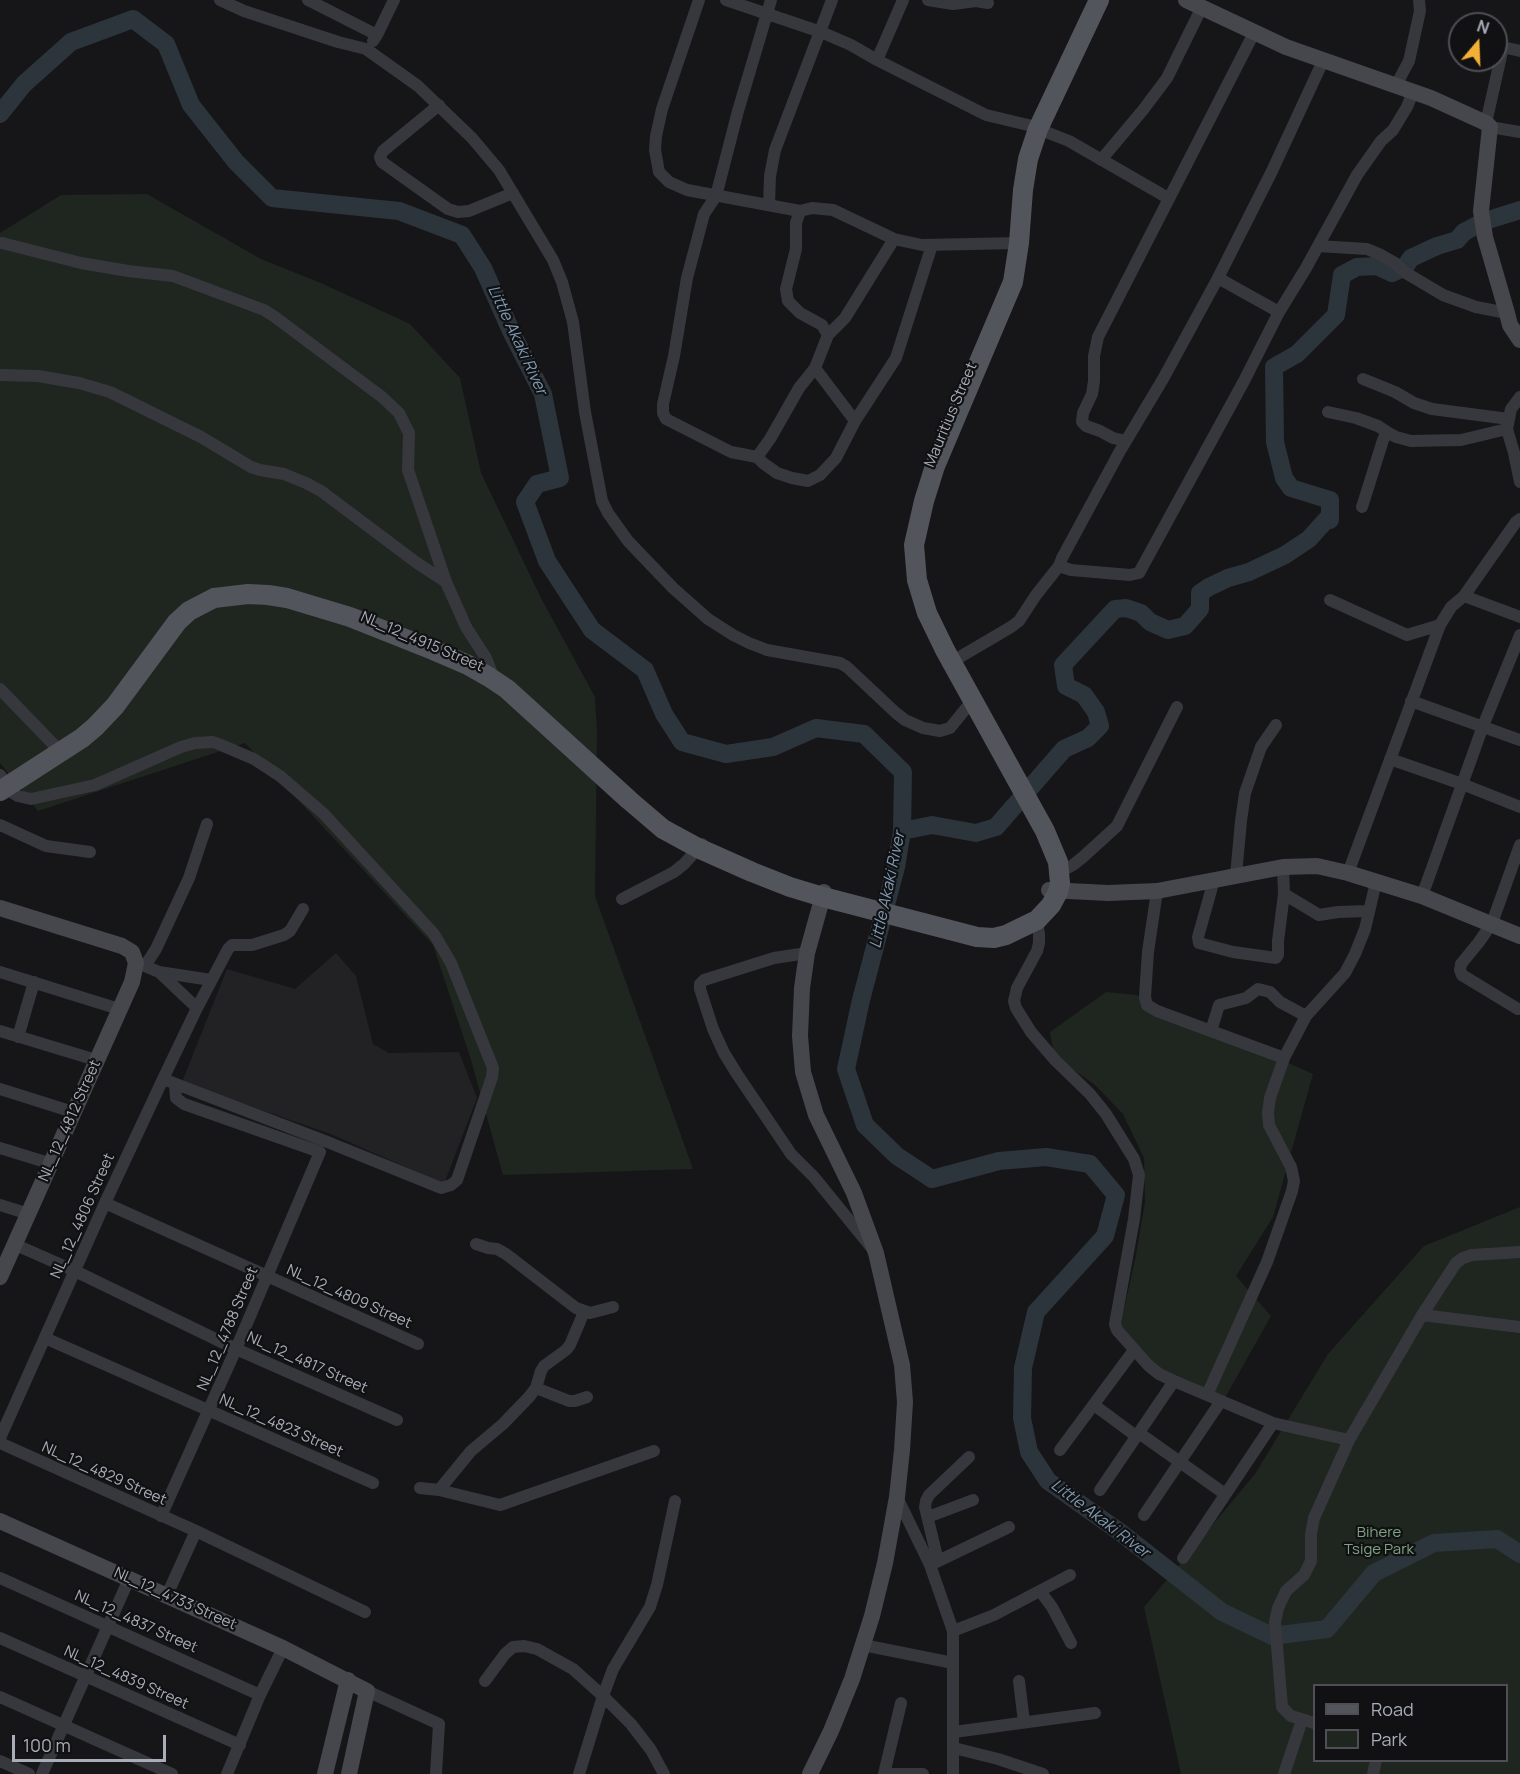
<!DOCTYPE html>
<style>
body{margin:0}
#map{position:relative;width:1520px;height:1774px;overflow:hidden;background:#161618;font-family:Manrope,sans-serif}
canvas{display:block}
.legend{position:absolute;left:1313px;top:1684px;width:195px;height:78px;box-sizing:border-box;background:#111113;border:2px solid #4d4f55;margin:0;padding:8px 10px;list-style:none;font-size:18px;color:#a8adb8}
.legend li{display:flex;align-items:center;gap:12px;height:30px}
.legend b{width:30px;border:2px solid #4d4f55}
.north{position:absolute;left:1448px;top:12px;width:60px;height:60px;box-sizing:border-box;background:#111113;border:2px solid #4d4f55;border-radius:50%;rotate:19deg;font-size:16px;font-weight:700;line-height:24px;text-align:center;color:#a8adb8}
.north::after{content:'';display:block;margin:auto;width:21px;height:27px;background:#f2b134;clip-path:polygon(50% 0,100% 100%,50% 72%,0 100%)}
.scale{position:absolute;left:12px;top:1735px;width:154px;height:27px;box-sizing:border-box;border:3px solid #a8adb8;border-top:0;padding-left:8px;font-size:18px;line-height:21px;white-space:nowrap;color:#a8adb8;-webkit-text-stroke:4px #111113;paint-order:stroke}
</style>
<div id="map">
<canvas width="1520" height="1774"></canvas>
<ul class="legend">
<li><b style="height:8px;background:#53555c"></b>Road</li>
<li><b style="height:16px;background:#1e261f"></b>Park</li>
</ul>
<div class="north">N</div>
<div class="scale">100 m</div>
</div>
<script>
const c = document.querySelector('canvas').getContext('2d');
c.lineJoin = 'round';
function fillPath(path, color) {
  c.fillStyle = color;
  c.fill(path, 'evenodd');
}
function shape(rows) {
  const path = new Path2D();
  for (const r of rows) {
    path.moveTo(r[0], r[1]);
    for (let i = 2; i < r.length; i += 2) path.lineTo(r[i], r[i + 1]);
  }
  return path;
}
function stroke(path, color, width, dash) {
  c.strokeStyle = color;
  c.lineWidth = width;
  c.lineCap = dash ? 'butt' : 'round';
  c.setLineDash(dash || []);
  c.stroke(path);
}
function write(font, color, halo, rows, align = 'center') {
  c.font = font + ' Manrope,sans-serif';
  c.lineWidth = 4.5;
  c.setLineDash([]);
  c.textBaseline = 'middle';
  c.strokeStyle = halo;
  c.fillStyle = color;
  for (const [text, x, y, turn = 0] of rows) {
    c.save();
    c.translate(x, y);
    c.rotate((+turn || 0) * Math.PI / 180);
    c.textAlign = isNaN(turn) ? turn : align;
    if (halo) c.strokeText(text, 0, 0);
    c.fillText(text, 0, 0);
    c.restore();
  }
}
fillPath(shape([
 [336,953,356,976,373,1044,389,1053,459,1052,477,1098,444,1184,333,1135,182,1082,227,969,295,989]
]), '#222225');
fillPath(shape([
 [147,194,261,259,321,283,410,324,460,378,481,473,541,598,595,697,597,731,595,896,693,1169,503,1175,471,1060,433,945,245,743,38,811,0,763,0,233,61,195],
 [1106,992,1136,995,1313,1074,1273,1217,1236,1276,1271,1316,1221,1405,1158,1379,1118,1336,1136,1255,1145,1202,1144,1158,1123,1114,1094,1084,1072,1069,1053,1050,1050,1032],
 [1520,1207,1520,1774,1181,1774,1144,1607,1255,1474,1328,1354,1424,1246],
 [1314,1686,1506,1686,1506,1760,1314,1760]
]), '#1e261f');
stroke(shape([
 [0,114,24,84,71,42,133,19,166,44,191,105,236,162,272,198,399,211,462,235,483,268,512,333,543,394,560,478,537,484,525,502,547,561,592,630,645,670,664,714,682,742,726,754,773,747,816,728,864,734,903,772,902,831,896,867,861,1000,846,1069,865,1125,897,1156,932,1179,999,1161,1046,1157,1090,1164,1116,1195,1105,1236,1036,1312,1023,1368,1022,1418,1029,1452,1048,1481,1120,1532,1222,1612,1272,1636,1327,1629,1374,1573,1434,1543,1497,1539,1520,1554],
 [902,831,932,825,976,833,996,827,1064,749,1088,738,1100,726,1096,712,1084,695,1066,686,1063,665,1115,609,1126,608,1141,613,1150,622,1168,630,1185,626,1200,609,1200,593,1209,587,1228,578,1249,572,1285,555,1309,539,1327,519,1330,520,1330,500,1291,488,1284,478,1275,442,1274,367,1297,354,1336,315,1342,275,1357,267,1377,266,1392,273,1405,267,1411,258,1437,246,1457,240,1464,232,1485,221,1520,210]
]), '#2c353c', 18);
stroke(shape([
 [220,0,244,11,338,42,366,49,418,86,472,138,499,170,553,260,562,282,573,322,585,412,602,501,608,513,628,541,673,588,708,619,733,635,749,643,767,650,840,663,847,667,896,713,905,720,923,728,940,731,950,728,972,701],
 [308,0,377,35],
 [699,0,662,109,656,136,655,150,659,172,669,182,687,190,800,211,812,208,833,210,894,239,922,245,1019,243],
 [726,0,821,32,851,45,877,60,986,115,1028,125,1069,141,1168,198],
 [771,0,738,111,716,196,704,214,687,278,674,356,663,404,663,413,666,419,731,452,757,457,763,463,777,473,792,478,808,481,820,475,836,458,855,421,896,358,932,245],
 [928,0,953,4,976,1,988,3],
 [373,41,377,35,394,0],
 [877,60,903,0],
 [1395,87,1409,61,1420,11,1419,0],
 [439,105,383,151,380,157,382,162,448,209,458,212,469,211,513,193],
 [1486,123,1502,52,1503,49,1507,48,1520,51],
 [1490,127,1520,132],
 [1101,160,1143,110,1167,78,1202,7],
 [769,205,770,176,775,150,832,0],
 [800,211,796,223,796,249,786,289,788,301,800,313,822,325,828,335],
 [2,243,81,263,128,271,173,276,264,310,275,317,382,397,399,413,409,433,408,470,446,582,466,627,486,658,491,671],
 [1318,246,1367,249,1379,254,1395,263,1406,273,1443,295,1476,307,1507,313],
 [1218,278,1279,312],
 [815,368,855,421],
 [0,375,38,376,79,383,110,392,201,437,251,467,260,470,284,474,306,483,321,491,417,563,446,582],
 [1363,379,1395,392,1414,403,1432,409,1509,419],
 [1520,397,1511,409,1507,429,1514,453,1520,482],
 [1328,412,1356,418,1378,426,1387,432],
 [1126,441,1113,438,1100,431,1086,426,1082,422,1083,413,1092,394,1094,381,1094,356,1098,337,1255,31],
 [757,457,770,439,799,388,815,368,828,335,845,318,894,239],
 [1362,507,1383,440,1387,432,1396,437,1411,441,1461,440,1507,429],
 [1059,566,1071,570,1130,575,1139,573,1244,381,1279,312,1306,268,1357,175,1381,141,1393,130,1407,107,1413,92],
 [1464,596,1520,617],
 [1330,600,1407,635,1440,625],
 [948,664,1011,627,1019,621,1036,595,1059,566,1062,558,1120,451,1163,379,1218,278,1272,171,1323,61],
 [0,689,57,748],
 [1411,701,1520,740],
 [1390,759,1462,784,1520,807],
 [0,775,13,793,18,796,31,799,95,785,181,747,195,743,213,742,221,745,254,759,280,776,324,814,434,934,451,963,493,1068,492,1077,457,1180,451,1185,441,1188,325,1141,163,1079],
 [0,825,46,846,90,852],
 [1348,873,1440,625,1451,607,1464,596,1516,522,1520,519],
 [1056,874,1073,865,1083,857,1117,826,1177,707],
 [1236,875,1241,821,1245,793,1261,747,1276,725],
 [1214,880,1198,937,1199,943,1233,952,1276,958,1278,955,1278,941,1284,894,1283,867],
 [1157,891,1148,952,1145,997,1147,1005,1157,1011,1284,1058],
 [1284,894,1319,915,1338,912,1369,911],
 [1422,896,1483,726,1520,635],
 [622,899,674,872,684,864,702,844],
 [1036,916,1039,934,1039,943,1037,951,1017,988,1014,1001,1016,1008,1031,1032,1055,1060,1090,1094,1106,1114,1134,1159,1139,1175,1134,1219,1115,1324,1117,1330,1148,1365,1159,1374,1174,1381,1273,1423,1349,1440],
 [807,953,774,958,704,980,700,984,700,989,713,1029,724,1053,737,1074,791,1154,814,1177,871,1247],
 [140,964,159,972,197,1008],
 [145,966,156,949,189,878,207,824],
 [0,972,119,1009],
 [159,972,211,980],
 [1518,1009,1462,975,1460,970,1461,964,1479,942,1492,923,1520,845],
 [0,1031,96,1060],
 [1211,1031,1219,1005,1246,998,1258,989,1270,992,1280,1002,1306,1016],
 [18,1037,34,982],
 [0,1089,73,1112],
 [0,1148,52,1164],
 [105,1203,418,1344],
 [0,1205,29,1214],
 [476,1244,488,1248,497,1249,506,1254,576,1308,590,1313,613,1307],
 [16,1245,75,1271,236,1349,397,1420],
 [1422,1315,1520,1327],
 [45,1338,373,1483],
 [536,1388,569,1401,575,1401,587,1397],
 [1207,1395,1267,1262,1292,1191,1294,1181,1291,1167,1269,1125,1268,1113,1270,1098,1284,1058,1306,1016,1345,973,1355,954,1365,929,1376,882],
 [1094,1405,1136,1436],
 [1139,1433,1225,1494],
 [0,1438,105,1203,163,1079,197,1008,228,949,232,945,252,945,284,935,290,931,303,909],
 [0,1443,196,1531,365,1612],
 [1060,1450,1134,1350],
 [420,1488,439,1490,500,1505,654,1451],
 [439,1490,471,1451,503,1424,529,1397,536,1388,541,1371,544,1366,566,1350,570,1345,584,1312],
 [1100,1490,1174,1381],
 [897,1497,930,1565,953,1631,953,1774],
 [1144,1515,1221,1401],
 [161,1516,236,1349,320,1152,184,1104,176,1098,175,1084],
 [928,1517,973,1500],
 [1183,1558,1273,1423],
 [938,1561,925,1507,926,1501,929,1495,969,1457],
 [932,1564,1009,1527],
 [0,1578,260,1695],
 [1040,1591,1052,1607,1071,1643],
 [167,1595,196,1531],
 [953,1631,994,1615,1070,1575],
 [0,1638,240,1745],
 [863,1645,953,1663],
 [485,1681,505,1654,513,1647,524,1646,537,1649,573,1669,603,1696,613,1669,650,1607,657,1585,675,1501],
 [1019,1681,1024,1722],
 [367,1691,439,1724,436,1774],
 [0,1697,172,1774],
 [1314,1723,1291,1716,1282,1707,1275,1622,1278,1608,1286,1591,1304,1575,1311,1561,1311,1534,1314,1518,1349,1440,1422,1315,1456,1263,1463,1258,1472,1255,1520,1252],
 [954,1732,1095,1713],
 [954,1748,998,1759,1043,1774],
 [0,1761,29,1774],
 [42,1774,129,1579],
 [227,1774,260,1695,283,1648],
 [579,1774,603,1696,631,1724,651,1750,664,1774],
 [884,1774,901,1703],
 [886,1774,923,1774],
 [1284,1774,1302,1720],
 [1373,1774,1376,1760]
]), '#37383d', 12);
stroke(shape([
 [1186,0,1286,47,1431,98,1486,123,1490,127,1481,211,1485,237,1507,313,1510,325,1520,340],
 [1049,890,1108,893,1157,891,1283,867,1317,866,1348,873,1422,896,1520,936],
 [0,908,122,946,132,952,136,963,132,982,0,1277],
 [0,1521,283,1648,367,1691,349,1774],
 [325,1774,348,1680],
 [810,1774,831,1731,852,1679,872,1616,885,1563,897,1497,902,1450,905,1402,902,1365,876,1253,854,1193,816,1115,803,1072,800,1036,802,988,807,953,824,892]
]), '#45474d', 16);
stroke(shape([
 [0,791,82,738,95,727,115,706,177,622,189,611,214,598,248,594,268,595,287,598,350,617,433,650,468,665,489,677,507,689,629,800,663,829,698,848,752,872,790,887,823,897,977,937,994,938,1006,935,1037,920,1051,905,1058,892,1060,883,1058,862,1045,831,945,650,927,613,917,580,914,545,924,501,935,466,1013,282,1019,243,1023,190,1028,159,1038,129,1099,0]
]), '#53555c', 20);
write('15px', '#a8adb8', '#111113', [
 ["Mauritius Street",951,415,-67],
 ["NL_12_4915 Street",422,642,23],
 ["NL_12_4812 Street",70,1121,-66],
 ["NL_12_4806 Street",83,1216,-66],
 ["NL_12_4809 Street",349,1297,24],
 ["NL_12_4788 Street",228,1329,-67],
 ["NL_12_4817 Street",307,1363,24],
 ["NL_12_4823 Street",281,1426,24],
 ["NL_12_4829 Street",104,1474,24],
 ["NL_12_4733 Street",175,1599,24],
 ["NL_12_4837 Street",136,1622,24],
 ["NL_12_4839 Street",126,1678,24]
]);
write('15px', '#7fa381', '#111113', [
 ["Bihere",1379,1533],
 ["Tsige Park",1379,1550]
]);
write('italic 16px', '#7f9bb3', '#111113', [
 ["Little Akaki River",517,340,65],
 ["Little Akaki River",888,890,-78],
 ["Little Akaki River",1100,1519,37]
]);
</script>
